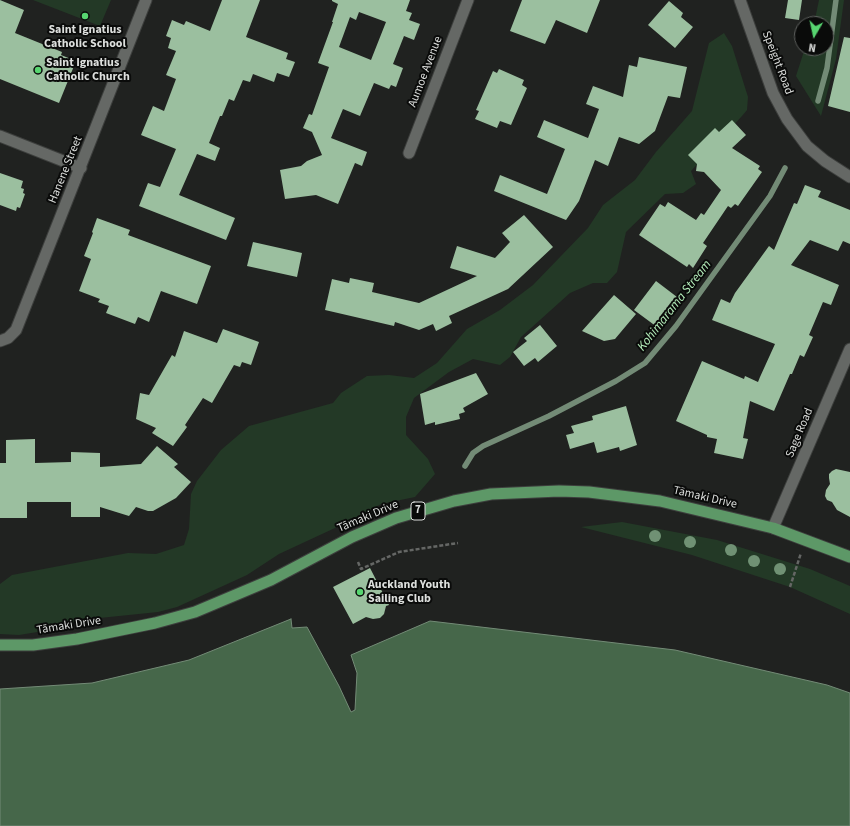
<!DOCTYPE html>
<meta charset="utf-8">
<style>
body{margin:0}
#map{position:relative;width:850px;height:826px;overflow:hidden;background:#202220;font-family:"Source Sans 3",sans-serif}
canvas{display:block}
.north{position:absolute;left:794px;top:16px;width:40px;height:40px;box-sizing:border-box;background:#0a0b0a;border:1px solid #5e605e;border-radius:50%;rotate:189deg;font-size:11px;font-weight:700;line-height:16px;text-align:center;color:#dddfdd}
.north::after{content:'';display:block;margin:auto;width:14px;height:18px;background:#57d570;clip-path:polygon(50% 0,100% 100%,50% 72%,0 100%)}
</style>
<div id="map">
<canvas width="850" height="826"></canvas>
<div class="north">N</div>
</div>
<script>
const c = document.querySelector('canvas').getContext('2d');
c.lineJoin = 'round';
function fillPath(path, color) {
  c.fillStyle = color;
  c.fill(path, 'evenodd');
}
function shape(rows) {
  const path = new Path2D();
  for (const r of rows) {
    path.moveTo(r[0], r[1]);
    for (let i = 2; i < r.length; i += 2) path.lineTo(r[i], r[i + 1]);
  }
  return path;
}
function stroke(path, color, width, dash) {
  c.strokeStyle = color;
  c.lineWidth = width;
  c.lineCap = dash ? 'butt' : 'round';
  c.setLineDash(dash || []);
  c.stroke(path);
}
function write(font, color, halo, rows, align = 'center') {
  c.font = font + ' "Source Sans 3",sans-serif';
  c.lineWidth = 4;
  c.setLineDash([]);
  c.textBaseline = 'middle';
  c.strokeStyle = halo;
  c.fillStyle = color;
  for (const [text, x, y, turn = 0] of rows) {
    c.save();
    c.translate(x, y);
    c.rotate((+turn || 0) * Math.PI / 180);
    c.textAlign = isNaN(turn) ? turn : align;
    if (halo) c.strokeText(text, 0, 0);
    c.fillText(text, 0, 0);
    c.restore();
  }
}
fillPath(shape([
 [33,0,111,0,100,26],
 [819,0,844,0,836,59,821,116,796,76,805,48,826,48,826,24,814,24],
 [724,33,732,46,748,97,747,110,742,116,691,171,696,184,683,193,665,194,626,232,617,272,607,283,593,283,570,293,521,337,510,357,500,365,473,359,449,372,414,398,406,417,406,435,428,459,435,474,415,497,381,504,350,521,279,554,247,575,177,607,158,612,80,620,56,629,19,635,0,634,0,584,12,575,128,553,156,554,184,545,189,529,191,494,197,481,221,450,249,426,333,403,341,393,367,376,389,375,414,378,437,363,467,329,500,310,533,285,588,228,603,205,635,180,656,152,692,111,709,43],
 [622,522,717,540,810,569,850,586,850,614,790,587,692,555,581,527]
]), '#233926');
const water = shape([
 [291,619,292,628,307,627,339,686,351,712,355,710,357,673,351,655,430,621,675,650,827,685,850,693,850,826,0,826,0,689,92,683,189,660,291,619]
]);
fillPath(water, '#46674a');
stroke(water, '#738b76', 1);
stroke(shape([
 [818,101,827,68,836,0],
 [465,466,473,453,483,446,549,416,616,381,645,363,676,326,770,196,785,168]
]), '#738b76', 5.5);
fillPath(shape([
 [0,0,24,10,15,33,62,52,61,55,76,61,59,103,0,79],
 [222,0,260,0,246,37,288,53,286,59,295,62,289,77,277,73,274,82,253,74,250,82,243,80,234,101,229,99,222,116,220,116,209,143,220,148,215,161,197,154,179,195,235,218,226,240,139,206,148,183,160,187,176,149,141,135,153,106,164,111,176,79,166,75,176,51,168,48,171,38,166,36,172,20,184,25,186,21,210,31],
 [332,0,410,0,406,11,412,13,409,20,420,24,414,40,404,36,393,64,403,68,396,87,391,85,389,89,374,83,360,116,343,109,331,138,367,152,362,166,355,163,338,204,316,195,285,199,280,170,301,166,307,161,322,155,312,132,303,128,309,114,312,115,329,67,318,63,333,22,332,22,338,4,332,1],
 [359,12,386,22,371,60,339,47,350,17,356,20],
 [522,0,600,0,587,33,556,20,545,44,510,31],
 [788,0,802,0,799,20,785,18],
 [669,1,683,13,681,17,693,27,675,48,648,25],
 [844,37,850,38,850,112,828,106],
 [639,57,687,67,680,98,668,96,655,131,639,144,619,137,608,166,595,160,579,201,566,220,494,191,500,175,547,194,565,149,537,137,544,120,588,138,599,109,586,104,593,86,623,97,629,65,637,67],
 [499,69,524,80,522,85,527,88,511,125,500,121,497,128,475,119,479,111,476,110,493,71,497,73],
 [732,120,746,135,732,148,760,166,758,169,762,172,738,206,735,204,731,208,728,206,703,243,707,246,693,268,689,264,687,267,639,235,660,204,665,207,668,202,696,220,701,213,704,215,721,190,704,172,696,171,697,164,688,155,715,128,719,132],
 [0,173,23,181,21,188,24,189,23,193,25,194,20,208,17,207,16,211,0,205],
 [805,185,821,191,818,197,850,210,850,244,843,241,838,251,810,240,791,265,839,285,831,305,823,302,809,335,813,337,804,357,800,355,792,374,790,374,774,411,750,401,743,438,748,439,743,459,714,453,717,439,707,437,707,435,676,421,702,361,744,379,745,376,758,382,760,377,775,344,712,320,721,299,730,303,735,293,769,246,774,250,794,203,797,204],
 [524,215,553,247,508,289,449,316,452,323,436,331,433,324,419,330,395,322,394,326,325,310,332,279,349,283,350,278,374,283,372,292,419,303,477,276,450,268,457,246,495,258,510,242,502,233],
 [97,218,130,230,128,235,211,266,197,304,161,291,149,322,138,317,135,324,106,313,109,306,98,302,100,299,79,291,91,259,84,256,93,233,92,232],
 [253,242,302,253,297,277,247,266],
 [656,281,677,297,667,311,668,312,657,327,634,310],
 [614,295,636,314,615,339,604,341,582,331],
 [540,325,557,346,538,362,535,358,524,366,513,352,527,341,524,338],
 [223,329,259,342,251,365,242,362,240,367,234,365,212,403,203,398,185,425,187,427,173,446,152,433,156,428,136,419,140,393,149,395,172,355,175,357,184,331,217,343],
 [476,373,488,394,463,408,465,412,459,414,460,419,435,425,435,422,425,425,420,394],
 [626,406,637,445,620,451,619,447,597,453,594,442,570,449,566,435,574,433,571,426,593,420,592,416],
 [35,439,35,463,71,462,71,452,100,453,100,467,141,464,157,446,178,464,174,467,191,482,176,498,153,511,148,511,136,507,129,516,100,507,100,517,71,517,71,502,27,502,27,518,0,518,0,463,6,463,6,440],
 [836,469,850,472,850,517,837,510,832,502,827,500,825,496,826,490,830,484,829,478,829,474,832,471],
 [370,568,389,605,386,606,384,614,380,618,373,619,366,617,353,624,333,587]
]), '#9bbf9f');
const minor = shape([
 [740,0,773,93,787,119,807,146,825,161,850,177],
 [0,136,81,168],
 [409,153,468,0],
 [0,341,8,338,16,330,146,0]
]);
const tertiary = shape([
 [773,528,850,349]
]);
const primary = shape([
 [0,645,33,645,77,639,155,623,195,612,271,580,352,537,396,518,454,501,491,494,559,491,589,492,660,501,773,528,850,557]
]);
stroke(minor, '#3d3f3d', 13);
stroke(tertiary, '#3d3f3d', 13);
stroke(primary, '#3d3f3d', 13);
stroke(shape([
 [358,562,361,569,399,552,458,543],
 [790,587,801,553]
]), '#656765', 2.5, [4, 2]);
stroke(minor, '#656865', 11);
stroke(tertiary, '#656865', 11);
stroke(primary, '#5d9867', 11);
c.fillStyle = '#709174';
for (const [x, y] of [
 [655,536],
 [690,542],
 [731,550],
 [754,561],
 [780,569]
]) {
  c.beginPath();
  c.arc(x, y, 6, 0, 2 * Math.PI);
  c.fill();
}
for (const [x, y, r, color] of [
 [85,16,4,"#57d570"],
 [38,70,4,"#57d570"],
 [360,592,4,"#57d570"]
]) {
  const dot = new Path2D();
  dot.arc(x, y, r, 0, 2 * Math.PI);
  c.fillStyle = color;
  c.fill(dot);
  stroke(dot, '#0a0b0a', 1.5);
}
for (const [x, y, w] of [
 [418,511,14]
]) {
  const box = new Path2D();
  box.roundRect(x - w / 2, y - 9, w, 18, 3);
  c.fillStyle = '#0a0b0a';
  c.fill(box);
  stroke(box, '#dddfdd', 1);
}
write('bold 11px', '#dddfdd', null, [
 ["7",418,511]
]);
write('bold 12px', '#dddfdd', '#0a0b0a', [
 ["Saint Ignatius",85,30,"center"],
 ["Catholic School",85,44,"center"],
 ["Saint Ignatius",46,63],
 ["Catholic Church",46,77],
 ["Auckland Youth",368,585],
 ["Sailing Club",368,599]
], 'left');
write('12px', '#dddfdd', '#0a0b0a', [
 ["Speight Road",777,63,69],
 ["Aumoe Avenue",426,72,-69],
 ["Hanene Street",66,170,-68],
 ["Sage Road",800,433,-67],
 ["Tāmaki Drive",705,498,13],
 ["Tāmaki Drive",368,517,-23],
 ["Tāmaki Drive",69,626,-9]
]);
write('italic 13px', '#b5eebb', '#0a0b0a', [
 ["Kohimarama Stream",675,306,-52]
]);
</script>
